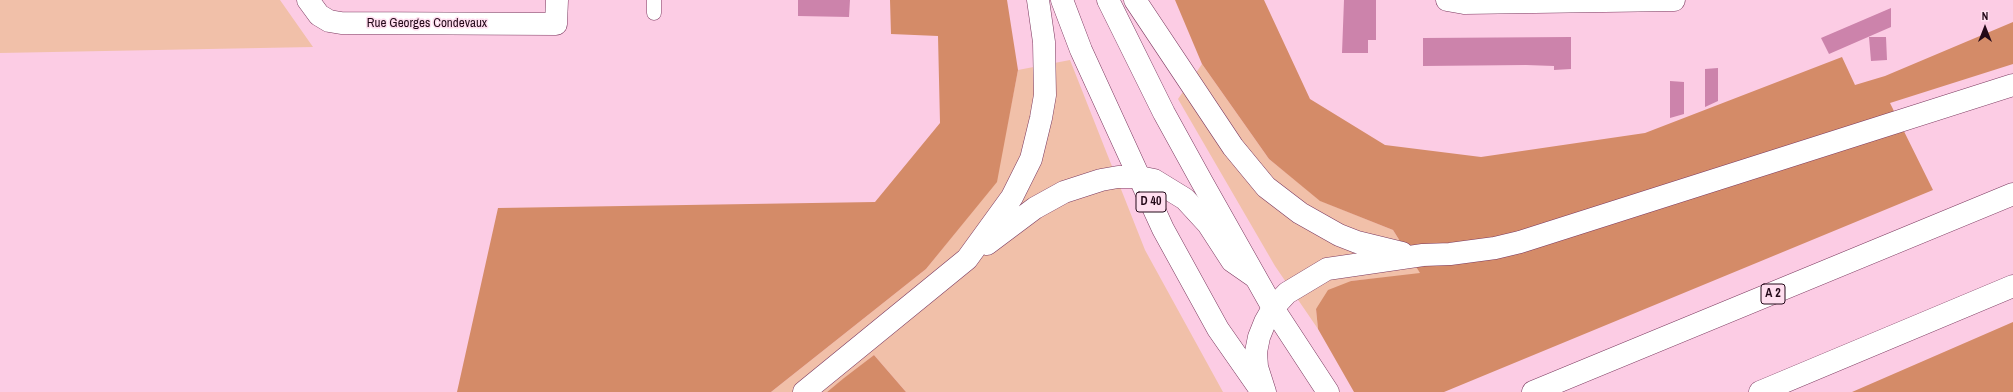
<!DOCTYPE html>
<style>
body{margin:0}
#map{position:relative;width:2013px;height:392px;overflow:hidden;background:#fccce4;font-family:"Archivo Narrow",sans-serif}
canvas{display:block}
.north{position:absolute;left:1965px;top:8px;width:40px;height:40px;-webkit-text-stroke:3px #ffdeef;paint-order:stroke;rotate:0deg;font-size:11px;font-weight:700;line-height:16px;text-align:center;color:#240919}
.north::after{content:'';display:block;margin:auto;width:14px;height:18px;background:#240919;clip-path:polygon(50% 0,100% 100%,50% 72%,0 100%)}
</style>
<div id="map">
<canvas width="2013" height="392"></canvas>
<div class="north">N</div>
</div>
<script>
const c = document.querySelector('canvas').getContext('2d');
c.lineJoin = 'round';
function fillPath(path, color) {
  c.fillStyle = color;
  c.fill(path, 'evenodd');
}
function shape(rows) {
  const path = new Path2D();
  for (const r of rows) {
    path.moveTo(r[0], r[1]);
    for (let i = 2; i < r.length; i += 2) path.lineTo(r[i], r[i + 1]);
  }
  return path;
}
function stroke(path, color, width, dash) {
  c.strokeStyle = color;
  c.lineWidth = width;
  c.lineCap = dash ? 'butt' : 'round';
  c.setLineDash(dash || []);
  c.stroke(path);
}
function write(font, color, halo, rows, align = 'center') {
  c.font = font + ' "Archivo Narrow",sans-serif';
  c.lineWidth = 3;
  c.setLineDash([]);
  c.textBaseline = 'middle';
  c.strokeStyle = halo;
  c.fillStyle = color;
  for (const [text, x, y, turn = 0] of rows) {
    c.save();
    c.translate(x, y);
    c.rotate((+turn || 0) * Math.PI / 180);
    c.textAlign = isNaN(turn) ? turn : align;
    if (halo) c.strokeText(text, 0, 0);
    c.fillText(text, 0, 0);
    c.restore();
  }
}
fillPath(shape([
 [0,0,280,0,313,47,0,53],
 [1070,60,1145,250,1223,392,906,392,874,355,827,392,771,392,926,269,996,182,1018,70],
 [1202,64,1269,159,1321,201,1393,230,1421,274,1351,281,1316,309,1318,329,1275,266,1178,99]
]), '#f1c0a9');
fillPath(shape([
 [890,0,1007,0,1018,70,997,182,926,269,771,392,457,392,498,208,875,202,940,123,938,36,891,34],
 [1175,0,1264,0,1310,99,1385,145,1481,157,1645,133,1842,57,1855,85,1885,76,2013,22,2013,64,1890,103,1933,190,1444,392,1354,392,1318,329,1316,309,1328,290,1351,281,1420,273,1393,230,1320,201,1269,159,1202,64],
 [2013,322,2013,392,1852,392],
 [874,355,906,392,827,392,844,378]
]), '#d48b68');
fillPath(shape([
 [798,0,850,0,849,17,798,16],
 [1344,0,1376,0,1376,40,1368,40,1368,53,1342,53],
 [1891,8,1891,27,1829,54,1821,38],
 [1571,37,1571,69,1554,70,1554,66,1526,65,1423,66,1423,38],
 [1869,37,1886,37,1887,60,1871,61],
 [1718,68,1718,101,1705,107,1705,69],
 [1670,81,1684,82,1684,114,1670,118]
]), '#cc83ab');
const lane = shape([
 [654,13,654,0]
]);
const street = shape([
 [308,0,319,15,329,21,341,23,556,24,557,0],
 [1447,0,1464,3,1674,0]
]);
const primary = shape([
 [1062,0,1081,50,1163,229,1218,329,1262,392],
 [1108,0,1164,113,1202,182,1273,308,1328,392]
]);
const highway = shape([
 [1135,0,1233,147,1266,187,1300,213,1339,235,1357,242,1402,253],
 [987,244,1035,208,1064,192,1101,180,1118,177,1139,177,1154,180,1185,199,1208,224,1232,261,1255,277],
 [804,392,967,259,1012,197,1031,159,1041,118,1045,95,1044,42,1038,0],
 [1265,392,1257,367,1256,352,1259,337,1265,322,1273,308,1287,293,1327,269,1423,255,1450,254,1495,248,1520,242,2013,85],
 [1533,392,2013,194],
 [1760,392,2013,286]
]);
stroke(lane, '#7b395f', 15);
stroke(street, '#7b395f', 23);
stroke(primary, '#7b395f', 23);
stroke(highway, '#7b395f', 23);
stroke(lane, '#fff', 14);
stroke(street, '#fff', 22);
stroke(primary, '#fff', 22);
stroke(highway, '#fff', 22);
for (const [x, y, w] of [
 [1151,202,30],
 [1773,294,24]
]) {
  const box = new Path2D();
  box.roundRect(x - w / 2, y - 10, w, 20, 3);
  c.fillStyle = '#ffdeef';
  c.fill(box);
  stroke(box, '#240919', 1);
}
write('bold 12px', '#240919', null, [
 ["D 40",1151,202],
 ["A 2",1773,294]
]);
write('13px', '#240919', '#ffdeef', [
 ["Rue Georges Condevaux",427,24]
]);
</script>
